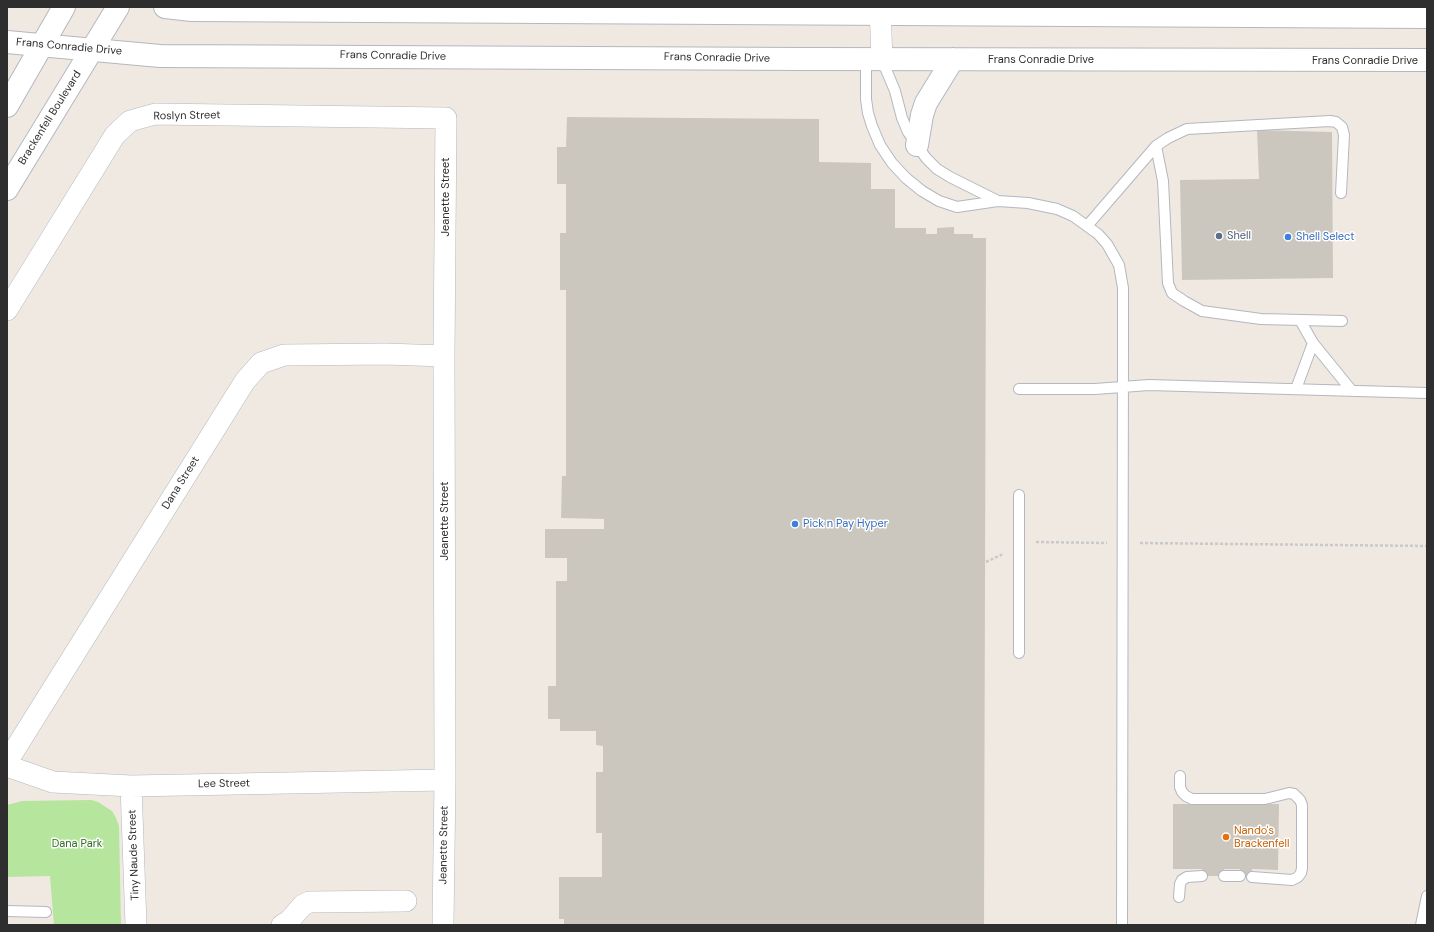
<!DOCTYPE html>
<style>
body{margin:0}
#map{position:relative;width:1434px;height:932px;overflow:hidden;background:#efe9e1;font-family:"DM Sans",sans-serif}
canvas{display:block}
.frame{position:absolute;inset:0;border:8px solid #2e2e2e;pointer-events:none}
</style>
<div id="map">
<canvas width="1434" height="932"></canvas>
<div class="frame"></div>
</div>
<script>
const c = document.querySelector('canvas').getContext('2d');
c.lineJoin = 'round';
function fillPath(path, color) {
  c.fillStyle = color;
  c.fill(path, 'evenodd');
}
function shape(rows) {
  const path = new Path2D();
  for (const r of rows) {
    path.moveTo(r[0], r[1]);
    for (let i = 2; i < r.length; i += 2) path.lineTo(r[i], r[i + 1]);
  }
  return path;
}
function stroke(path, color, width, dash) {
  c.strokeStyle = color;
  c.lineWidth = width;
  c.lineCap = dash ? 'butt' : 'round';
  c.setLineDash(dash || []);
  c.stroke(path);
}
function write(font, color, halo, rows, align = 'center') {
  c.font = font + ' "DM Sans",sans-serif';
  c.lineWidth = 3;
  c.setLineDash([]);
  c.textBaseline = 'middle';
  c.strokeStyle = halo;
  c.fillStyle = color;
  for (const [text, x, y, turn = 0] of rows) {
    c.save();
    c.translate(x, y);
    c.rotate((+turn || 0) * Math.PI / 180);
    c.textAlign = isNaN(turn) ? turn : align;
    if (halo) c.strokeText(text, 0, 0);
    c.fillText(text, 0, 0);
    c.restore();
  }
}
fillPath(shape([
 [91,800,98,802,112,811,116,818,119,826,121,925,54,925,50,876,7,877,7,805,22,801]
]), '#b6e59e');
fillPath(shape([
 [567,117,819,119,819,162,871,163,871,189,895,189,895,228,926,228,926,234,937,234,937,228,954,227,954,234,973,234,973,238,986,238,984,925,564,925,564,919,559,919,559,877,602,877,602,833,596,833,596,772,603,772,603,746,596,745,596,731,560,731,560,719,548,719,548,686,556,686,556,581,567,581,567,558,545,558,545,529,604,529,604,519,561,518,562,476,566,476,566,290,560,290,560,233,566,233,566,184,557,184,557,147,566,147],
 [1257,130,1332,132,1333,278,1182,280,1180,180,1259,179],
 [1173,804,1279,804,1278,870,1252,869,1252,877,1240,876,1240,869,1224,869,1224,876,1202,876,1202,869,1173,869]
]), '#cbc7bf');
const lane = shape([
 [866,59,866,99,868,113,872,126,880,145,892,163,906,178,922,191,939,201,957,207,998,201,1028,203,1057,209,1073,216,1098,234,1107,244,1119,265,1123,288,1123,345,1122,925],
 [882,60,895,91,902,118,908,132,926,158,937,169,950,177,998,201],
 [1156,146,1163,181,1168,283,1172,293,1184,301,1202,311,1261,319,1342,321],
 [1087,226,1156,146,1168,138,1187,129,1330,121,1336,122,1342,127,1344,135,1341,193],
 [1300,320,1313,343,1352,391],
 [1019,389,1095,389,1149,385,1427,393],
 [1296,389,1313,343],
 [1019,653,1019,495],
 [1180,776,1180,787,1182,792,1186,796,1192,799,1265,799,1289,793,1294,794,1300,800,1302,805,1302,868,1301,873,1298,877,1292,880,1252,877],
 [1224,876,1240,876],
 [1179,897,1180,884,1182,880,1187,877,1202,876],
 [7,911,46,912],
 [1421,925,1427,896]
]);
const street = shape([
 [880,7,882,60],
 [7,310,115,135,130,121,155,114,446,118,444,356,445,780,443,925],
 [7,762,245,381,261,363,284,355,386,354,444,356],
 [7,766,53,782,131,786,445,780],
 [131,786,136,925],
 [282,925,289,921,303,905,309,902,406,901]
]);
const secondary = shape([
 [165,7,192,10,1427,17],
 [7,42,160,56,804,59,1427,60],
 [7,106,64,7],
 [917,145,922,115,926,103,953,59],
 [7,189,118,7]
]);
stroke(lane, '#b4b7c1', 12);
stroke(street, '#b4b7c1', 22);
stroke(secondary, '#b4b7c1', 24);
stroke(shape([
 [1036,542,1107,543],
 [1140,543,1427,546],
 [986,562,1003,554]
]), '#c9c9c9', 2.5, [3, 2]);
stroke(lane, '#fff', 10);
stroke(street, '#fff', 21);
stroke(secondary, '#fff', 22);
for (const [x, y, r, color] of [
 [1219,236,4,"#5c6f8a"],
 [1288,237,4,"#3f7fe0"],
 [795,524,4,"#3f7fe0"],
 [1226,837,4,"#e8710a"]
]) {
  const dot = new Path2D();
  dot.arc(x, y, r, 0, 2 * Math.PI);
  c.fillStyle = color;
  c.fill(dot);
  stroke(dot, '#fff', 1.5);
}
write('11px', '#2e2e2e', '#fff', [
 ["Frans Conradie Drive",69,47,5],
 ["Frans Conradie Drive",393,56,1],
 ["Frans Conradie Drive",717,58,1],
 ["Frans Conradie Drive",1041,60],
 ["Frans Conradie Drive",1365,61],
 ["Roslyn Street",187,116,-1],
 ["Brackenfell Boulevard",50,118,-58],
 ["Jeanette Street",446,197,-90],
 ["Dana Street",181,483,-58],
 ["Jeanette Street",445,521,-90],
 ["Lee Street",224,784,-1],
 ["Jeanette Street",444,845,-89],
 ["Tiny Naude Street",134,855,-92]
]);
write('11px', '#4e5e75', '#fff', [
 ["Shell",1227,236]
], 'left');
write('11px', '#366cbe', '#fff', [
 ["Shell Select",1296,237],
 ["Pick n Pay Hyper",803,524]
], 'left');
write('11px', '#c56008', '#fff', [
 ["Nando's",1234,831],
 ["Brackenfell",1234,844]
], 'left');
write('11px', '#2c6e1b', '#fff', [
 ["Dana Park",77,844]
]);
</script>
